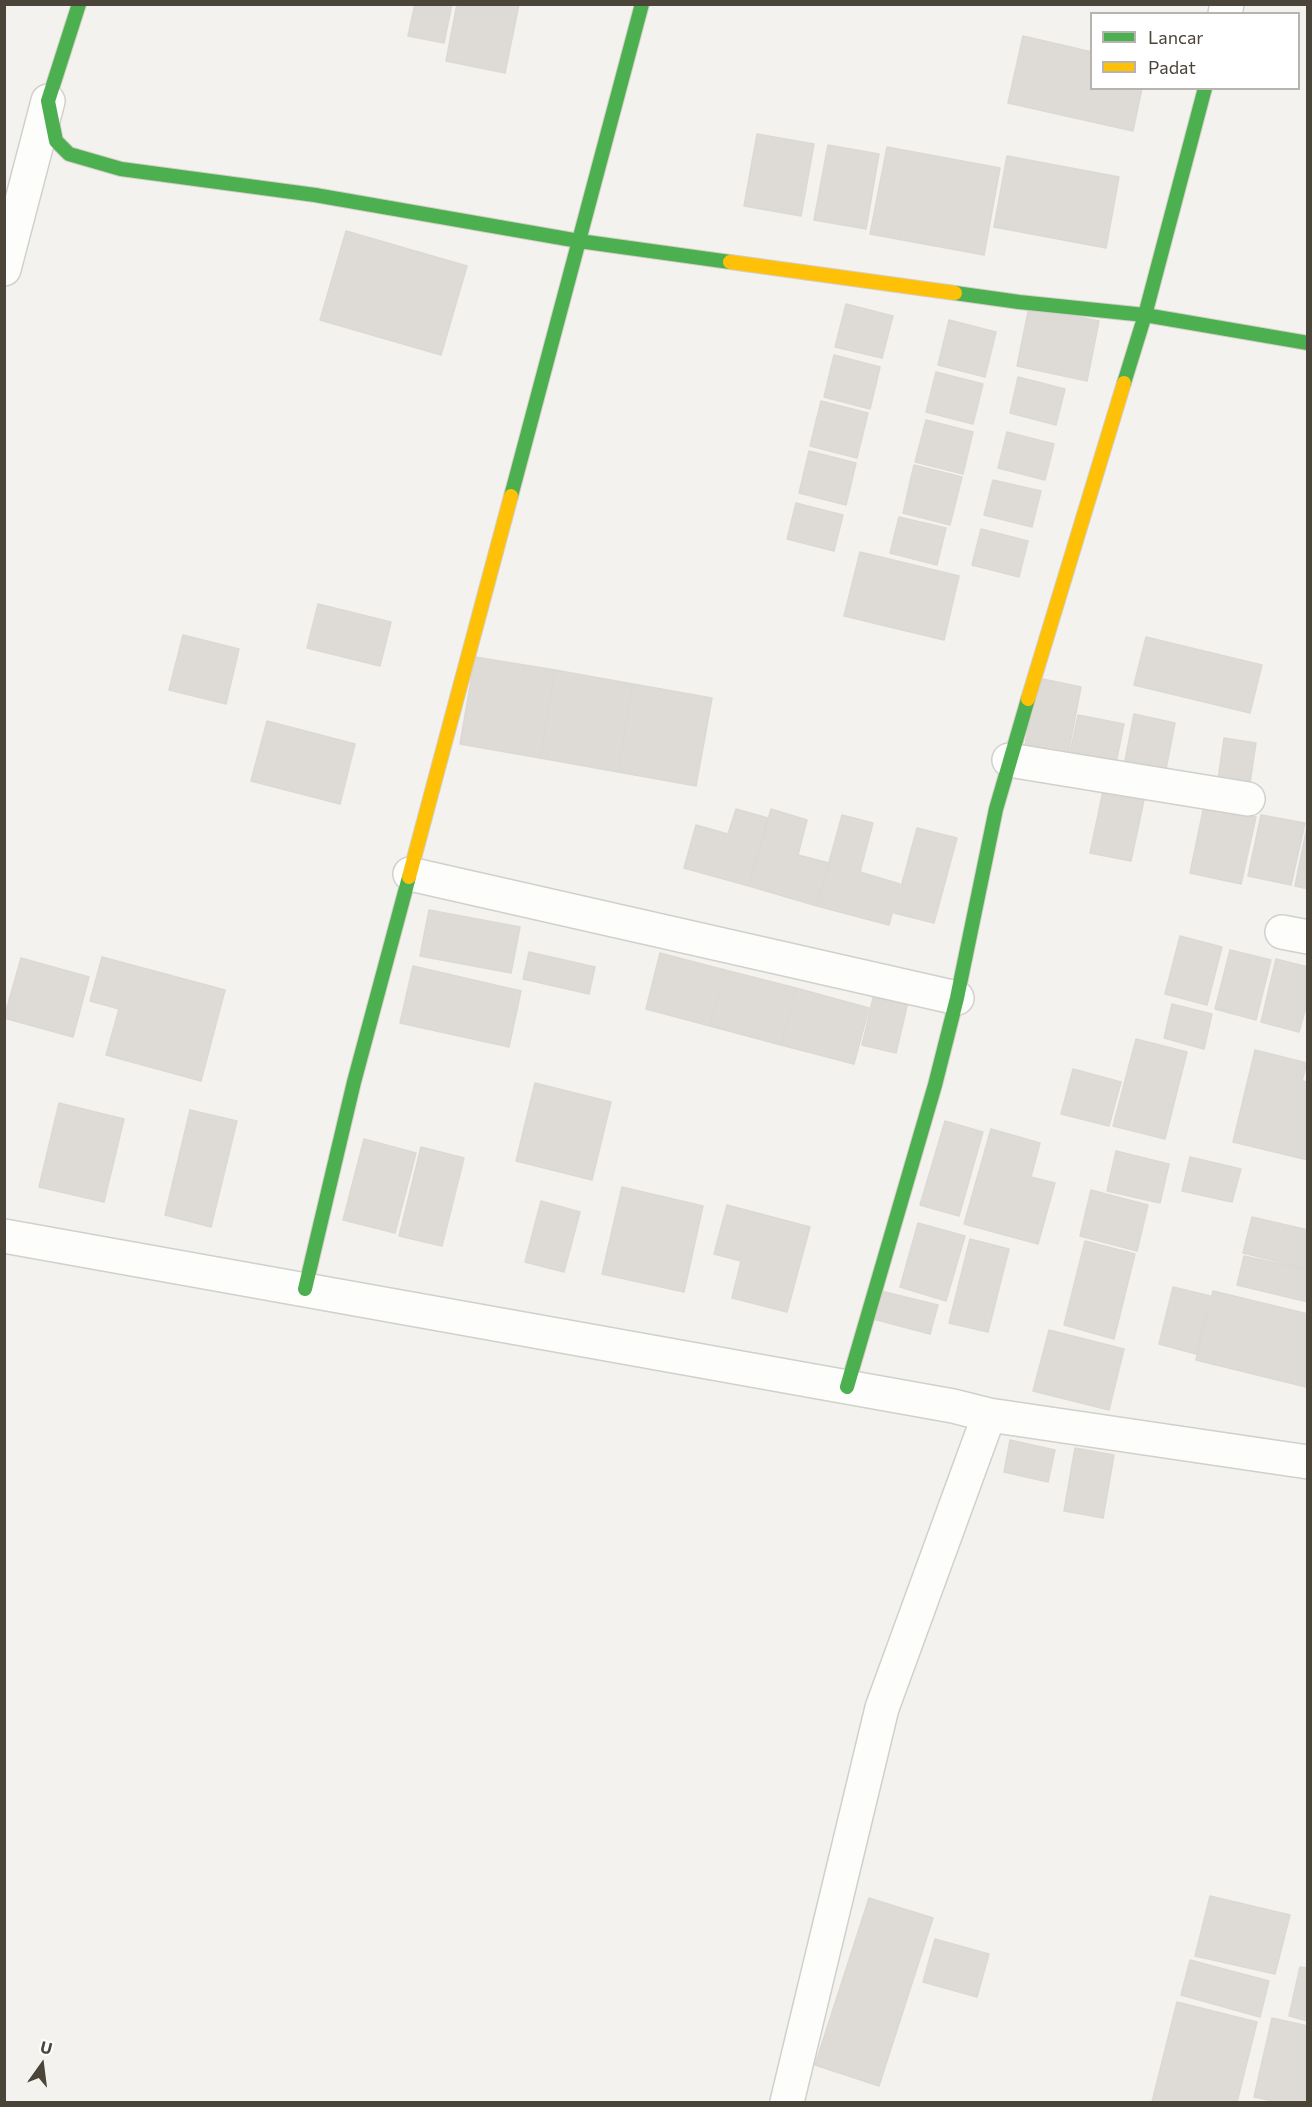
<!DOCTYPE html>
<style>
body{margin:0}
#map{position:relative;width:1312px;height:2107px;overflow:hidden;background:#f4f2ee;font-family:Commissioner,sans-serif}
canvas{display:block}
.frame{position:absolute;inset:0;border:6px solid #4b4439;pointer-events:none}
.legend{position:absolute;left:1090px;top:12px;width:210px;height:78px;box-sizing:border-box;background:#fff;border:2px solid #b7b4b0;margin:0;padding:8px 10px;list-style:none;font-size:18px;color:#4b4439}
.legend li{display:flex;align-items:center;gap:12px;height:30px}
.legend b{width:30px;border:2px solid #b7b4b0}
.north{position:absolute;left:12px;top:2035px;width:60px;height:60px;-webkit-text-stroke:4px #fff;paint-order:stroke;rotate:14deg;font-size:16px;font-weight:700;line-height:24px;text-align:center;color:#4b4439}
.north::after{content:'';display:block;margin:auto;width:21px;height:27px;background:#4b4439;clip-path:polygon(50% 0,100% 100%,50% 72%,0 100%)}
</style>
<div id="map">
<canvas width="1312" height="2107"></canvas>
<div class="frame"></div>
<ul class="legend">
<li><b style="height:8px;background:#4caf50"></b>Lancar</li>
<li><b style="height:8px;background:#ffc107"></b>Padat</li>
</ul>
<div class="north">U</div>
</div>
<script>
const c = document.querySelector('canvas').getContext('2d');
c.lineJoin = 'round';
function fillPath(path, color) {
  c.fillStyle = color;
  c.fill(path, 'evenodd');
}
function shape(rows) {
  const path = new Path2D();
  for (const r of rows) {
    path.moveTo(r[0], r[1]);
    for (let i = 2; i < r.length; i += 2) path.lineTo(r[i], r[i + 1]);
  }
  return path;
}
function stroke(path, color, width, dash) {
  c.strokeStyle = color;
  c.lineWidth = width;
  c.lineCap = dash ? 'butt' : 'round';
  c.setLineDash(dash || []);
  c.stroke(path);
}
const building = shape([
 [415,4,452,4,444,43,408,36,415,4],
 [457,4,519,4,505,73,446,61,457,4],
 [1023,36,1092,52,1092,88,1142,88,1133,131,1008,103,1023,36],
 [757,134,814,144,801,216,744,206,757,134],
 [828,145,879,154,866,229,814,220,828,145],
 [887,147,1000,168,984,255,870,234,887,147],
 [1007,156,1119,177,1106,248,994,227,1007,156],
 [346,231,467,266,441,355,320,320,346,231],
 [846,304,893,316,882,358,835,347,846,304],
 [1029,307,1099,321,1087,381,1017,366,1029,307],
 [949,320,996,332,985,377,938,365,949,320],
 [834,355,880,367,870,409,824,397,834,355],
 [936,372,983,384,973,424,926,412,936,372],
 [1018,377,1065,389,1056,425,1010,413,1018,377],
 [821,401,868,413,857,458,810,446,821,401],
 [926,420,973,432,963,474,915,462,926,420],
 [1007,432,1054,444,1045,480,998,468,1007,432],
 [809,451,856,463,846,505,799,493,809,451],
 [914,465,962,477,950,525,903,513,914,465],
 [993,480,1041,491,1032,527,984,515,993,480],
 [796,503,843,515,834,551,787,539,796,503],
 [899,517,946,528,937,565,890,553,899,517],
 [981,529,1028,541,1019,577,972,565,981,529],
 [860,552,959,576,944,640,844,616,860,552],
 [318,604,391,622,380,666,307,648,318,604],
 [183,635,239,649,226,704,169,690,183,635],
 [1146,637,1262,665,1250,713,1134,685,1146,637],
 [475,657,555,670,540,758,460,744,475,657],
 [555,670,633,684,618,772,540,758,555,670],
 [1038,678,1081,687,1068,754,1025,745,1038,678],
 [633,684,712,698,696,786,618,772,633,684],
 [1134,714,1175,723,1166,769,1125,761,1134,714],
 [1078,715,1124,724,1116,763,1070,753,1078,715],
 [267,721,355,744,340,804,251,781,267,721],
 [1224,738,1256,743,1250,783,1218,779,1224,738],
 [1103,791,1144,800,1131,861,1090,853,1103,791],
 [1204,806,1256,817,1241,884,1190,873,1204,806],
 [736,809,768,818,749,886,684,868,696,825,728,834,736,809],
 [771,809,807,820,798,855,829,863,817,906,749,886,771,809],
 [842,815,873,823,860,872,900,884,889,925,817,906,842,815],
 [1261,815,1305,823,1291,885,1248,876,1261,815],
 [1307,827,1308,827,1308,889,1295,886,1307,827],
 [917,828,957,838,934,923,894,913,917,828],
 [429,910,520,927,511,973,420,956,429,910],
 [1180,936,1222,947,1207,1005,1165,994,1180,936],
 [1230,950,1271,960,1256,1020,1215,1009,1230,950],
 [529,952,595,967,589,994,523,979,529,952],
 [660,953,725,970,710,1026,646,1009,660,953],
 [102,957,225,990,201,1081,106,1055,119,1009,90,1001,102,957],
 [21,958,89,977,73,1037,4,1018,21,958],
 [1276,959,1308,967,1308,1000,1299,1032,1261,1022,1276,959],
 [413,966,521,991,509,1047,400,1023,413,966],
 [725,970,796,988,781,1045,710,1026,725,970],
 [796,988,869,1008,854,1064,781,1045,796,988],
 [874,994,908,1002,896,1053,862,1045,874,994],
 [1172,1004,1212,1014,1204,1049,1164,1038,1172,1004],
 [1136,1039,1187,1052,1165,1139,1113,1126,1136,1039],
 [1255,1050,1307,1063,1302,1081,1308,1082,1308,1160,1233,1142,1255,1050],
 [1073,1069,1121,1082,1109,1126,1061,1114,1073,1069],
 [535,1083,611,1102,592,1180,516,1161,535,1083],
 [59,1103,124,1119,104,1202,39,1187,59,1103],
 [190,1110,237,1121,211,1227,165,1215,190,1110],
 [945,1121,983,1132,959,1216,920,1205,945,1121],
 [991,1129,1040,1143,1031,1177,1055,1183,1038,1244,964,1224,991,1129],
 [364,1139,416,1153,395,1233,343,1220,364,1139],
 [421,1147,464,1158,442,1246,399,1236,421,1147],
 [1116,1151,1169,1164,1160,1203,1107,1191,1116,1151],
 [1190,1157,1241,1169,1232,1202,1182,1191,1190,1157],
 [622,1187,703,1206,684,1292,602,1274,622,1187],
 [1091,1190,1148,1205,1137,1251,1080,1236,1091,1190],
 [541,1201,580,1212,564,1272,525,1262,541,1201],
 [727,1205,810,1227,787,1312,732,1298,741,1261,714,1254,727,1205],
 [1252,1217,1308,1230,1308,1269,1243,1253,1252,1217],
 [918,1223,965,1236,946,1301,900,1287,918,1223],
 [970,1239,1009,1249,988,1332,949,1323,970,1239],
 [1085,1241,1135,1254,1114,1339,1064,1325,1085,1241],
 [1244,1256,1308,1270,1308,1302,1237,1285,1244,1256],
 [1173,1287,1210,1296,1196,1354,1159,1344,1173,1287],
 [881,1291,938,1305,930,1334,873,1319,881,1291],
 [1213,1291,1308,1314,1306,1387,1196,1360,1213,1291],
 [1049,1330,1124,1349,1109,1410,1033,1391,1049,1330],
 [1010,1440,1055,1450,1048,1482,1004,1472,1010,1440],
 [1075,1448,1114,1455,1103,1518,1064,1511,1075,1448],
 [1210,1896,1290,1915,1275,1974,1195,1956,1210,1896],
 [869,1898,933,1918,879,2086,815,2065,869,1898],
 [935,1939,989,1954,977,1997,923,1982,935,1939],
 [1190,1960,1269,1981,1260,2017,1181,1995,1190,1960],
 [1300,1967,1308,1968,1308,2021,1289,2016,1300,1967],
 [1177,2002,1257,2022,1237,2102,1152,2102,1177,2002],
 [1272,2018,1308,2026,1308,2102,1277,2102,1254,2097,1272,2018]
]);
fillPath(building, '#dedbd6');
stroke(building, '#dcd9d4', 1.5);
const street = shape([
 [1225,14,1227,4],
 [4,269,48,101],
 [1009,760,1248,799],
 [410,874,957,998],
 [1282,932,1308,937],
 [4,1236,953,1406,989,1415,1308,1462],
 [787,2102,882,1708,989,1415]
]);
const fast = shape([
 [79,4,48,101,56,141,69,154,121,169,315,195,579,241,730,262],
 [955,293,1019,302,1145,315,1308,343],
 [1124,383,1145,315,1205,88],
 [511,496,642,4],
 [305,1289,354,1082,409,877],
 [847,1387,935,1085,957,998,996,809,1028,699]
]);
const slow = shape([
 [730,262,955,293],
 [1028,699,1124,383],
 [409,877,511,496]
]);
stroke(street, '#d2d0cb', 36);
stroke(fast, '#d3cfc5', 16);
stroke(slow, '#d3cfc5', 16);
stroke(street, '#fdfdfc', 33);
stroke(fast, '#4caf50', 14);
stroke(slow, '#ffc107', 14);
</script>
